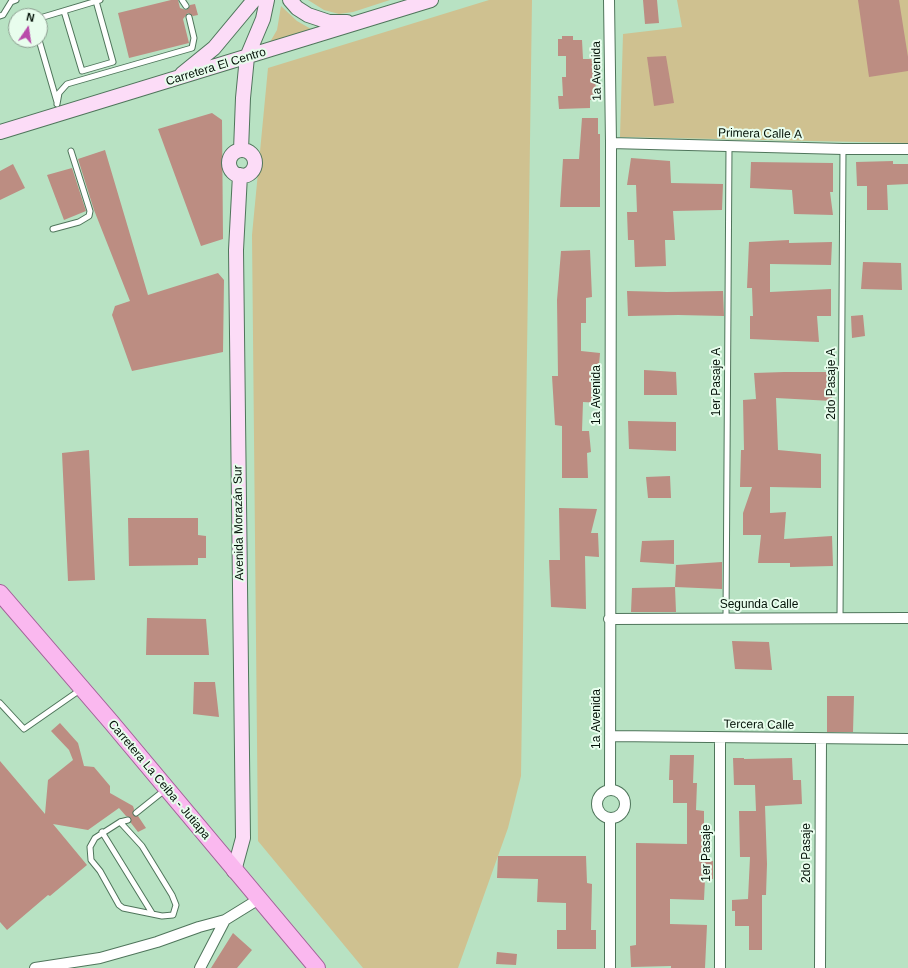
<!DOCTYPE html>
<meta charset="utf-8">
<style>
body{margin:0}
#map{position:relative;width:908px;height:968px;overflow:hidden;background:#b8e2c3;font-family:Arial,sans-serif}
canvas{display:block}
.north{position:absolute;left:8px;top:8px;width:40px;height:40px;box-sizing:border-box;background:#e8fded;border:1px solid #8d9f91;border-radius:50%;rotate:13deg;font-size:11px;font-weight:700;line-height:16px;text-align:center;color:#041208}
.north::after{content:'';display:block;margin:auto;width:14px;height:18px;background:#b94baa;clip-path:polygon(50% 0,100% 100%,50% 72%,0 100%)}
</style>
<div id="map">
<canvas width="908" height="968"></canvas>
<div class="north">N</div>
</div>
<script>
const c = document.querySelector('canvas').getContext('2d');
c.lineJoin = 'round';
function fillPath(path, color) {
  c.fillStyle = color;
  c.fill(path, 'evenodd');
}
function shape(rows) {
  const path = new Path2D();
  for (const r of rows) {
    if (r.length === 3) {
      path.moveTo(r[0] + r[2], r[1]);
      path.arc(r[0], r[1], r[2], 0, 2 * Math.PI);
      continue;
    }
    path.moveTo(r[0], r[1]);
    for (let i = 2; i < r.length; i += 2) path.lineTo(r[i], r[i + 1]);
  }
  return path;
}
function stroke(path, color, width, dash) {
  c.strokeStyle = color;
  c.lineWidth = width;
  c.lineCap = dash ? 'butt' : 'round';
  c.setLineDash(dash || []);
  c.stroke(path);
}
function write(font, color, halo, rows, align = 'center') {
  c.font = font + ' Arial,sans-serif';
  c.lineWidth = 4;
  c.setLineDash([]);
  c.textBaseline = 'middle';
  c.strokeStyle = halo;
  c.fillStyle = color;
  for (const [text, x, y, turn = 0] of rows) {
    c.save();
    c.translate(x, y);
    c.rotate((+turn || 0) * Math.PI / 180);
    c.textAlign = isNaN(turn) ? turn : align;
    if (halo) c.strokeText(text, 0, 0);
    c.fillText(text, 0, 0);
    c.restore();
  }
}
fillPath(shape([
 [308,0,390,0,353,12,339,14,324,10],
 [489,0,532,0,521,776,508,828,458,968,363,968,258,841,252,235,268,68],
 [677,0,908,0,908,143,620,137,623,34,682,27],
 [281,6,297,21,311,29,270,42,277,30]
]), '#cfc190');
fillPath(shape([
 [171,0,178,0,180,8,186,10,189,8,190,5,195,4,198,15,193,16,188,13,183,19,189,43,129,58,118,13],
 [643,0,657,0,659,23,645,24],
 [858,0,899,0,908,57,908,71,869,77],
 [562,36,573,36,573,40,582,40,583,59,595,59,596,100,590,100,590,108,559,109,558,96,563,96,562,77,566,77,566,56,558,56,558,39,562,39],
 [666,56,674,103,654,106,647,57],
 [212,113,222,120,223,239,201,246,158,129],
 [582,118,598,118,598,134,600,134,600,207,560,207,563,159,579,159],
 [105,150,148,295,218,273,224,280,223,352,132,371,112,315,115,306,130,301,94,210,78,159],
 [631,158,670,161,671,183,723,184,722,210,673,211,675,240,665,240,666,266,635,267,634,240,628,240,627,212,637,212,636,185,627,185],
 [893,161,893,164,908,164,908,184,887,185,888,210,867,210,867,186,857,186,856,162],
 [751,162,833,163,833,192,830,192,833,215,794,214,792,190,750,188],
 [13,164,25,188,0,200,0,171],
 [72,168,86,211,64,220,47,175],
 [789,240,789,243,832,242,831,265,770,264,770,292,831,289,831,316,817,316,819,342,750,339,750,316,753,316,752,288,747,288,749,242],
 [590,250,592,297,586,298,586,323,581,323,581,351,600,353,598,378,601,403,583,402,582,431,589,431,591,452,587,453,588,478,562,478,562,426,555,425,552,376,558,376,557,300,561,251],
 [863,262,901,263,902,290,861,289],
 [627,291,667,292,723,291,724,316,678,315,628,316],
 [863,315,865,336,852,338,851,316],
 [644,370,676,372,677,395,644,395],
 [784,372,832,372,832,401,776,398,778,450,821,454,821,488,770,487,770,513,786,512,784,539,832,536,833,566,790,567,790,563,758,563,761,535,743,535,743,513,752,487,740,487,741,450,744,450,743,400,756,399,754,373],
 [628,421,676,422,676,451,629,449],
 [89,450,95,580,68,581,62,453],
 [670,476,671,498,648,498,646,477],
 [559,508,597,509,591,533,598,533,599,557,585,556,586,609,551,607,549,560,560,560],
 [128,518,198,518,198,535,206,536,206,558,198,558,198,565,129,566],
 [674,540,674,564,640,562,642,541],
 [722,562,722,589,675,587,676,565],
 [675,587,676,612,631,612,632,588],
 [147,618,206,619,209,655,146,655],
 [732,641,769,642,772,670,735,669],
 [194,682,215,682,219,717,193,714],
 [827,696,854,696,853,732,827,732],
 [60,723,78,743,84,766,94,767,110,786,110,793,133,806,134,809,133,815,138,816,146,828,138,832,131,823,131,818,126,816,119,808,88,830,53,824,87,865,50,896,48,895,7,930,0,922,0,761,45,814,48,780,73,760,69,750,51,731],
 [670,755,694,755,693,783,697,783,696,810,704,811,704,861,713,861,713,879,705,879,704,900,670,899,670,924,707,925,705,968,671,968,671,966,631,967,630,946,636,945,636,843,687,844,687,803,673,803,673,780,669,780],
 [733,758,744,758,744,759,792,758,793,780,801,780,802,804,765,806,767,864,766,895,762,895,762,950,749,950,749,926,735,926,735,911,732,911,732,900,748,899,750,857,740,857,739,811,756,811,755,785,734,785],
 [498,856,586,856,587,883,592,884,591,930,596,930,596,949,557,949,557,930,566,930,566,903,537,902,538,879,497,878],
 [233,933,252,950,237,968,211,968],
 [497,952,517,954,516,965,496,964]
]), '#bc8d82');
const lane = shape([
 [182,0,186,6],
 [64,11,82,71,113,62,96,1],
 [0,16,3,15,11,2,16,0],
 [40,18,100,0],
 [39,40,57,102],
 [57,104,59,93,67,84,192,48,194,38,189,17],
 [53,229,79,222,89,216,90,211,71,151],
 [726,618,729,147],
 [840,618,843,149],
 [0,703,24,729,80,690],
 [136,813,166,789],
 [120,822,142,846,172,895,176,905,173,915,162,916,123,908,119,905,100,871,91,860,90,847,95,838,120,822,128,820],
 [102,832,152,913]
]);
const street = shape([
 [609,0,611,143,610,790],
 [611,143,843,149,908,149],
 [609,619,908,618],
 [610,736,908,739],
 [611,804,14],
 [610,818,610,968],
 [35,968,100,958,157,942,199,927,225,920,259,899],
 [200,968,225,920],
 [720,968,720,738],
 [820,968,821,739]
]);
const secondary = shape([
 [290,0,297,8,308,15,329,22,347,22],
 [182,74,214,48,254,0],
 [0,132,431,0],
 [241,150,243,98,247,57,263,19,267,0],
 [242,163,13],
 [234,871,243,838,236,250,240,175]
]);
const primary = shape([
 [0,593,111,722,317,968]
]);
stroke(lane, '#4f755b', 7);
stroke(street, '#4f755b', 12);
stroke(secondary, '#4f755b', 16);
stroke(primary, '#a15f97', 18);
stroke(lane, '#fff', 5);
stroke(street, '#fff', 10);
stroke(secondary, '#fcdcf7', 14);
stroke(primary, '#fab8ef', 16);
write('12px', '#041208', '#e8fded', [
 ["Carretera El Centro",216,67,-17],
 ["1a Avenida",597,71,-91],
 ["Primera Calle A",760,134,1],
 ["1er Pasaje A",717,382,-90],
 ["2do Pasaje A",832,384,-90],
 ["1a Avenida",597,395,-90],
 ["Avenida Morazán Sur",239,523,-91],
 ["Segunda Calle",759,605],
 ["1a Avenida",597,719,-90],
 ["Tercera Calle",759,725,1],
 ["Carretera La Ceiba - Jutiapa",159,780,50],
 ["1er Pasaje",707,853,-90],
 ["2do Pasaje",807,853,-90]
]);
</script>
